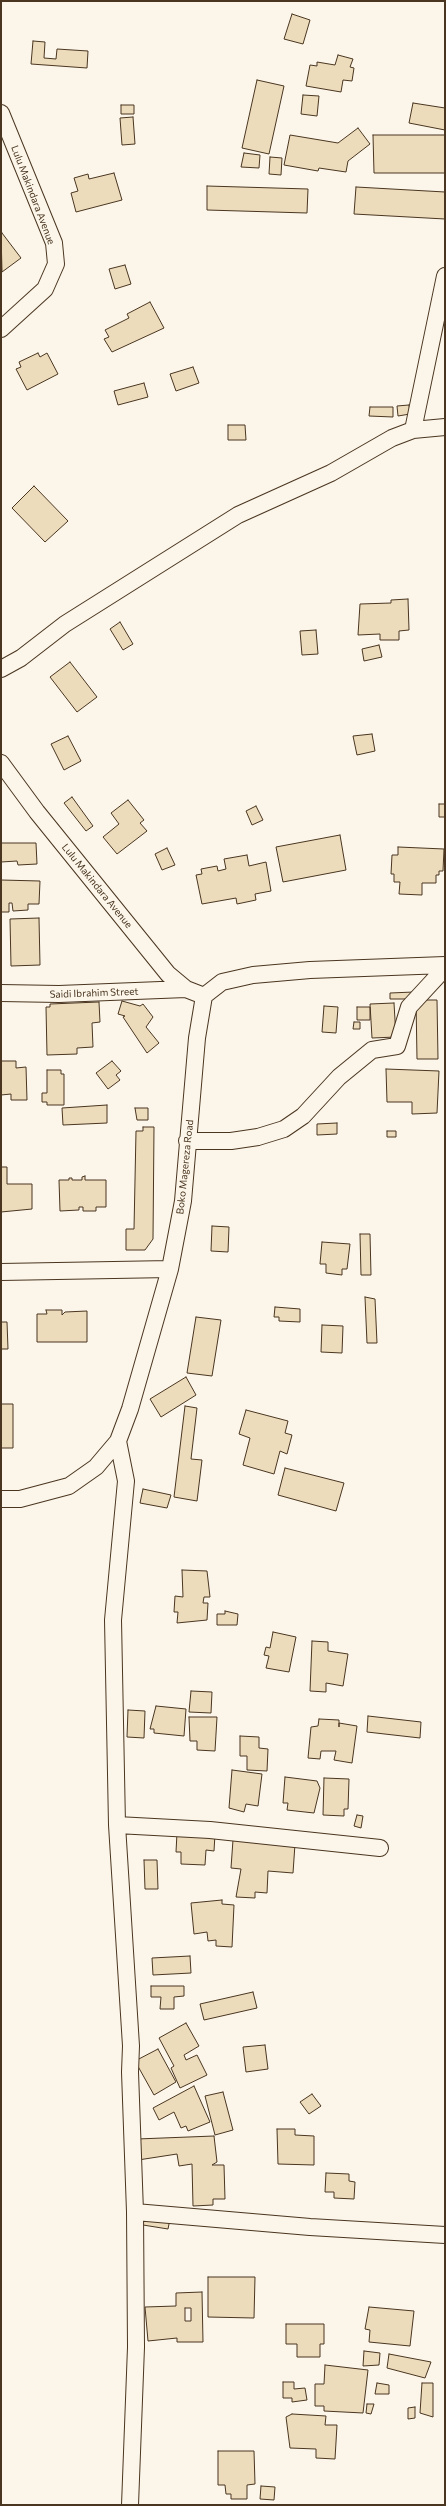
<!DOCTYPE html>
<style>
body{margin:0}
#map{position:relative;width:446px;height:2506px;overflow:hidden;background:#fbf6e9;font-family:Commissioner,sans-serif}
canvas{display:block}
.frame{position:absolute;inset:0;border:2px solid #4a3520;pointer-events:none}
</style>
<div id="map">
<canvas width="446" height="2506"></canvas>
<div class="frame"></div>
</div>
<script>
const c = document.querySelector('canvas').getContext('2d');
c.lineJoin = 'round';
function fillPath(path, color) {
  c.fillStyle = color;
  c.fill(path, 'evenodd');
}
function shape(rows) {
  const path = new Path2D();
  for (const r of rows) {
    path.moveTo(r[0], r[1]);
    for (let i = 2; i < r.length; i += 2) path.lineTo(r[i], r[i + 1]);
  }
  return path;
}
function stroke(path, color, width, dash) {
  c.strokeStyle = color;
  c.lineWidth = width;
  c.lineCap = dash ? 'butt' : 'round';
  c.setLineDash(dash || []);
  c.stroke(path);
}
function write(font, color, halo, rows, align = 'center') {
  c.font = font + ' Commissioner,sans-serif';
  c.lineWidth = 3;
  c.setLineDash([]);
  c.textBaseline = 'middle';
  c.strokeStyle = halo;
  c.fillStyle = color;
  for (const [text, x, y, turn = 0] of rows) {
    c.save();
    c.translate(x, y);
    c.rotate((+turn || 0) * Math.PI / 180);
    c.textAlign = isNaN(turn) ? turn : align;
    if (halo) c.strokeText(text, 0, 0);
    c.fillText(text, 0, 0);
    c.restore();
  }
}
const building = shape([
 [292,14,310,20,303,44,284,39,292,14],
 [33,41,45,42,44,58,56,59,57,49,88,51,87,68,31,64,33,41],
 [338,55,353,59,350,67,354,68,352,81,343,80,341,92,306,86,310,65,317,66,317,62,335,65,338,55],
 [257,80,284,86,269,154,242,148,257,80],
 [303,95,319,96,317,116,301,114,303,95],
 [413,103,445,108,445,130,409,123,413,103],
 [121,105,134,105,134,114,121,114,121,105],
 [133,117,135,144,122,145,120,118,133,117],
 [358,128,370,144,348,161,346,172,319,168,318,171,284,165,290,135,338,143,358,128],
 [373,135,445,135,445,173,374,173,373,135],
 [244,153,260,155,259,168,241,167,244,153],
 [270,157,282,158,281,175,269,174,270,157],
 [114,173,122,200,76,212,71,193,78,191,74,178,88,174,89,179,114,173],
 [207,186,308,189,307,213,207,210,207,186],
 [356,187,445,192,445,219,354,214,356,187],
 [2,233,21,258,2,272,1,234,2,233],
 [125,265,131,284,115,289,109,269,125,265],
 [150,302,164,328,112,352,104,339,109,337,105,330,129,318,127,314,150,302],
 [38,353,40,357,47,353,58,374,27,390,16,369,21,367,19,362,38,353],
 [193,367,199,383,176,391,170,374,193,367],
 [144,383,148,397,118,405,114,391,144,383],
 [409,405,410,414,398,416,397,406,409,405],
 [370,407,393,407,393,417,369,416,370,407],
 [228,425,245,425,246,440,228,440,228,425],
 [34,486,68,521,45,542,12,508,34,486],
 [408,599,409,630,399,631,399,640,380,640,380,634,358,635,360,604,391,603,391,600,408,599],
 [120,622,133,644,123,650,110,629,120,622],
 [316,630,318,654,302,655,300,631,316,630],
 [379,645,382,657,364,661,362,649,379,645],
 [70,662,97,697,77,712,50,677,70,662],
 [372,734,375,751,357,755,353,736,372,734],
 [68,736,81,761,64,770,51,744,68,736],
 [72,797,93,826,86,831,64,803,72,797],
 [128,800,144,820,140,823,147,831,117,854,103,837,119,824,111,813,128,800],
 [439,804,445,804,445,817,439,817,439,804],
 [256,806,263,820,252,825,246,811,256,806],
 [340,835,346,870,283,882,276,847,340,835],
 [1,843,36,843,37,864,18,865,17,861,1,862,1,843],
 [398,847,444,849,443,871,439,871,439,875,436,875,436,883,422,883,422,895,399,894,400,882,394,882,394,874,391,874,392,855,398,855,398,847],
 [167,848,175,865,162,870,155,854,167,848],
 [247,855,249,866,266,862,271,891,255,894,256,900,237,904,236,898,202,904,196,875,202,874,201,869,217,866,218,871,226,869,224,859,247,855],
 [1,880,40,881,39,904,28,904,28,910,13,911,12,903,9,903,9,912,1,912,1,880],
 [39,918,40,965,11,966,10,919,39,918],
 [414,992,415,999,390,999,390,993,414,992],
 [416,1000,437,1000,438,1059,417,1059,416,1000],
 [122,1001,140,1006,143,1004,153,1017,146,1027,159,1043,147,1053,123,1017,125,1016,118,1014,122,1001],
 [99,1002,100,1022,92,1023,93,1047,77,1048,77,1054,47,1055,46,1007,50,1007,50,1004,99,1002],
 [394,1003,396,1037,372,1038,370,1004,394,1003],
 [324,1006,338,1007,336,1033,322,1032,324,1006],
 [357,1007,370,1007,370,1020,357,1020,357,1007],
 [354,1022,360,1022,360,1029,353,1029,354,1022],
 [1,1061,16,1061,16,1068,26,1067,27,1100,11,1100,11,1094,1,1095,1,1061],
 [112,1061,121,1071,116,1075,120,1080,108,1089,96,1073,112,1061],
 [386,1069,439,1071,437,1113,412,1114,412,1102,387,1102,386,1069],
 [47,1070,61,1070,61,1074,64,1074,64,1105,47,1105,47,1102,42,1102,42,1093,47,1093,47,1070],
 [107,1105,107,1123,63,1125,62,1108,107,1105],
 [135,1108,148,1108,148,1120,137,1120,135,1108],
 [337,1123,337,1134,317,1135,317,1124,337,1123],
 [143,1127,154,1127,153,1239,145,1250,126,1250,126,1229,134,1229,136,1131,143,1131,143,1127],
 [387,1131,396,1131,396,1137,387,1137,387,1131],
 [1,1167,7,1167,7,1184,32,1184,32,1209,1,1212,1,1167],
 [85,1176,85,1180,106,1180,106,1207,96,1207,96,1211,83,1211,83,1207,79,1207,79,1210,60,1211,59,1180,69,1180,69,1178,72,1178,72,1180,82,1180,82,1177,85,1176],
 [212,1226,229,1227,228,1252,211,1251,212,1226],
 [360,1234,370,1234,371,1275,361,1275,360,1234],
 [322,1242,350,1244,347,1269,342,1269,342,1275,326,1273,326,1264,320,1264,322,1242],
 [365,1297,375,1299,377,1343,367,1343,365,1297],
 [275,1307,300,1309,300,1322,279,1321,279,1317,274,1317,275,1307],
 [46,1310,62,1310,62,1315,65,1312,87,1311,87,1342,37,1342,37,1314,47,1314,46,1310],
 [196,1317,221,1320,212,1376,187,1373,196,1317],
 [1,1322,7,1322,8,1349,1,1349,1,1322],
 [322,1325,343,1326,342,1353,321,1352,322,1325],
 [186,1377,196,1395,161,1417,150,1399,186,1377],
 [1,1404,13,1404,13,1448,1,1448,1,1404],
 [185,1406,197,1408,191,1459,202,1460,197,1501,174,1497,185,1406],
 [246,1410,288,1421,285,1433,292,1435,287,1454,280,1451,274,1474,243,1465,250,1438,239,1434,246,1410],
 [285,1468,344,1483,336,1511,278,1495,285,1468],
 [143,1489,171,1495,167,1508,140,1503,143,1489],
 [182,1570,207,1571,210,1597,204,1597,203,1603,208,1603,207,1620,177,1623,178,1612,174,1612,175,1596,183,1597,182,1570],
 [225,1611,238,1614,237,1625,217,1625,217,1614,225,1614,225,1611],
 [273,1632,296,1637,289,1672,266,1668,269,1656,264,1655,266,1647,270,1648,273,1632],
 [312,1641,328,1642,328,1651,348,1654,343,1686,326,1683,326,1692,310,1691,312,1641],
 [191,1691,212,1692,211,1713,189,1712,191,1691],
 [156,1706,186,1709,184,1736,154,1733,154,1729,150,1729,156,1706],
 [128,1710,145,1711,144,1738,127,1737,128,1710],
 [368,1716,421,1722,420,1738,367,1732,368,1716],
 [189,1717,217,1717,215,1751,197,1750,197,1741,190,1741,189,1717],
 [319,1719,339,1720,339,1727,339,1723,357,1726,352,1763,334,1760,336,1751,321,1751,320,1759,308,1758,311,1727,318,1726,319,1719],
 [240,1736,259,1737,259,1748,268,1749,267,1771,247,1770,247,1756,240,1756,240,1736],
 [232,1770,262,1774,258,1806,246,1804,244,1812,229,1808,232,1770],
 [285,1777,317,1781,320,1788,314,1813,287,1810,288,1803,283,1803,285,1777],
 [324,1778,349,1779,348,1809,344,1809,344,1816,323,1815,324,1778],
 [357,1815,363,1816,361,1828,354,1826,357,1815],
 [177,1833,215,1834,214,1851,206,1850,205,1865,181,1864,181,1852,176,1852,177,1833],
 [233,1840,295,1844,293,1873,268,1871,267,1893,255,1892,255,1898,236,1897,241,1869,231,1868,233,1840],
 [144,1860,157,1860,158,1889,145,1889,144,1860],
 [222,1900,222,1904,234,1905,232,1947,216,1946,216,1940,208,1941,207,1932,194,1934,191,1903,222,1900],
 [190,1956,191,1973,153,1975,152,1958,190,1956],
 [151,1986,184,1986,184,1996,174,1997,174,2009,160,2009,161,1997,151,1997,151,1986],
 [253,1992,257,2008,204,2020,200,2004,253,1992],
 [186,2023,199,2046,184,2055,186,2060,197,2055,207,2075,180,2088,171,2068,174,2066,159,2038,186,2023],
 [265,2045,268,2069,246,2072,243,2047,265,2045],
 [158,2049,176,2082,154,2095,135,2061,158,2049],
 [194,2086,210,2122,188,2131,186,2126,181,2128,174,2112,159,2120,153,2108,194,2086],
 [223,2092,233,2130,215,2135,205,2096,223,2092],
 [312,2094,321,2106,309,2114,300,2102,312,2094],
 [277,2129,295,2129,295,2135,314,2136,314,2165,278,2164,277,2129],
 [214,2136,217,2162,212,2165,224,2165,225,2199,213,2199,213,2205,193,2206,192,2164,179,2166,177,2154,138,2160,137,2139,214,2136],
 [326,2173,349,2174,349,2181,355,2182,354,2199,334,2198,334,2192,325,2192,326,2173],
 [145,2215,170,2219,168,2229,143,2225,145,2215],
 [208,2277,255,2277,254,2318,208,2317,208,2277],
 [202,2292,203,2342,177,2342,177,2338,148,2341,145,2307,176,2306,176,2293,202,2292],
 [185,2308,191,2308,191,2321,185,2321,185,2308],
 [369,2307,414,2311,410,2346,369,2342,370,2330,365,2329,369,2307],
 [286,2324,324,2324,324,2344,320,2344,320,2357,297,2357,297,2344,286,2344,286,2324],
 [364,2351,380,2353,379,2365,363,2366,364,2351],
 [389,2354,431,2362,425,2378,387,2368,389,2354],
 [325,2365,368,2370,363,2413,324,2411,324,2406,315,2406,315,2384,324,2384,325,2365],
 [283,2382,294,2382,294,2389,305,2388,307,2400,292,2402,292,2398,283,2398,283,2382],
 [377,2383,389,2385,389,2394,375,2394,377,2383],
 [422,2383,433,2383,433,2417,420,2413,422,2383],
 [367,2404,374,2404,371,2414,366,2413,367,2404],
 [415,2407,415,2418,408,2419,408,2408,415,2407],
 [292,2414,326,2416,325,2425,337,2425,335,2459,316,2458,316,2449,290,2448,286,2417,292,2414],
 [218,2451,254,2451,255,2484,247,2485,247,2499,231,2499,231,2494,226,2494,225,2485,218,2485,218,2451],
 [261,2486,275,2487,274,2500,260,2499,261,2486]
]);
fillPath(building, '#ecdcbc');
stroke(building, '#4a3520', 1);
const minor = shape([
 [1,113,54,243,56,264,45,289,1,329],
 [413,430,445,276],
 [1,669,21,658,65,624,238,515,331,473,392,438,413,430,445,427],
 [1,763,37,812,168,974,186,989,204,996],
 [1,993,59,994,186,989],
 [187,1141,231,1141,258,1137,284,1129,303,1116,339,1077,372,1050,397,1046,409,1007,445,968],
 [1,1272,170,1269],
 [118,1441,126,1481,113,1620,117,1825,131,2046,130,2072,135,2212,136,2347,130,2505],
 [1,1499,20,1499,69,1486,96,1467,118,1441,130,1409,170,1269,183,1201,197,1038,204,996,222,982,253,975,310,970,445,965],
 [117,1825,210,1830,380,1848],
 [135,2212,310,2227,445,2235]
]);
stroke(minor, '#4a3520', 18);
stroke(minor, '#fbf6e9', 16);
write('10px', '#4a3520', '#fbf6e9', [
 ["Lulu Makindara Avenue",33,195,69],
 ["Lulu Makindara Avenue",97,886,51],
 ["Saidi Ibrahim Street",94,993,-2],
 ["Boko Magereza Road",185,1167,-84]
]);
</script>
